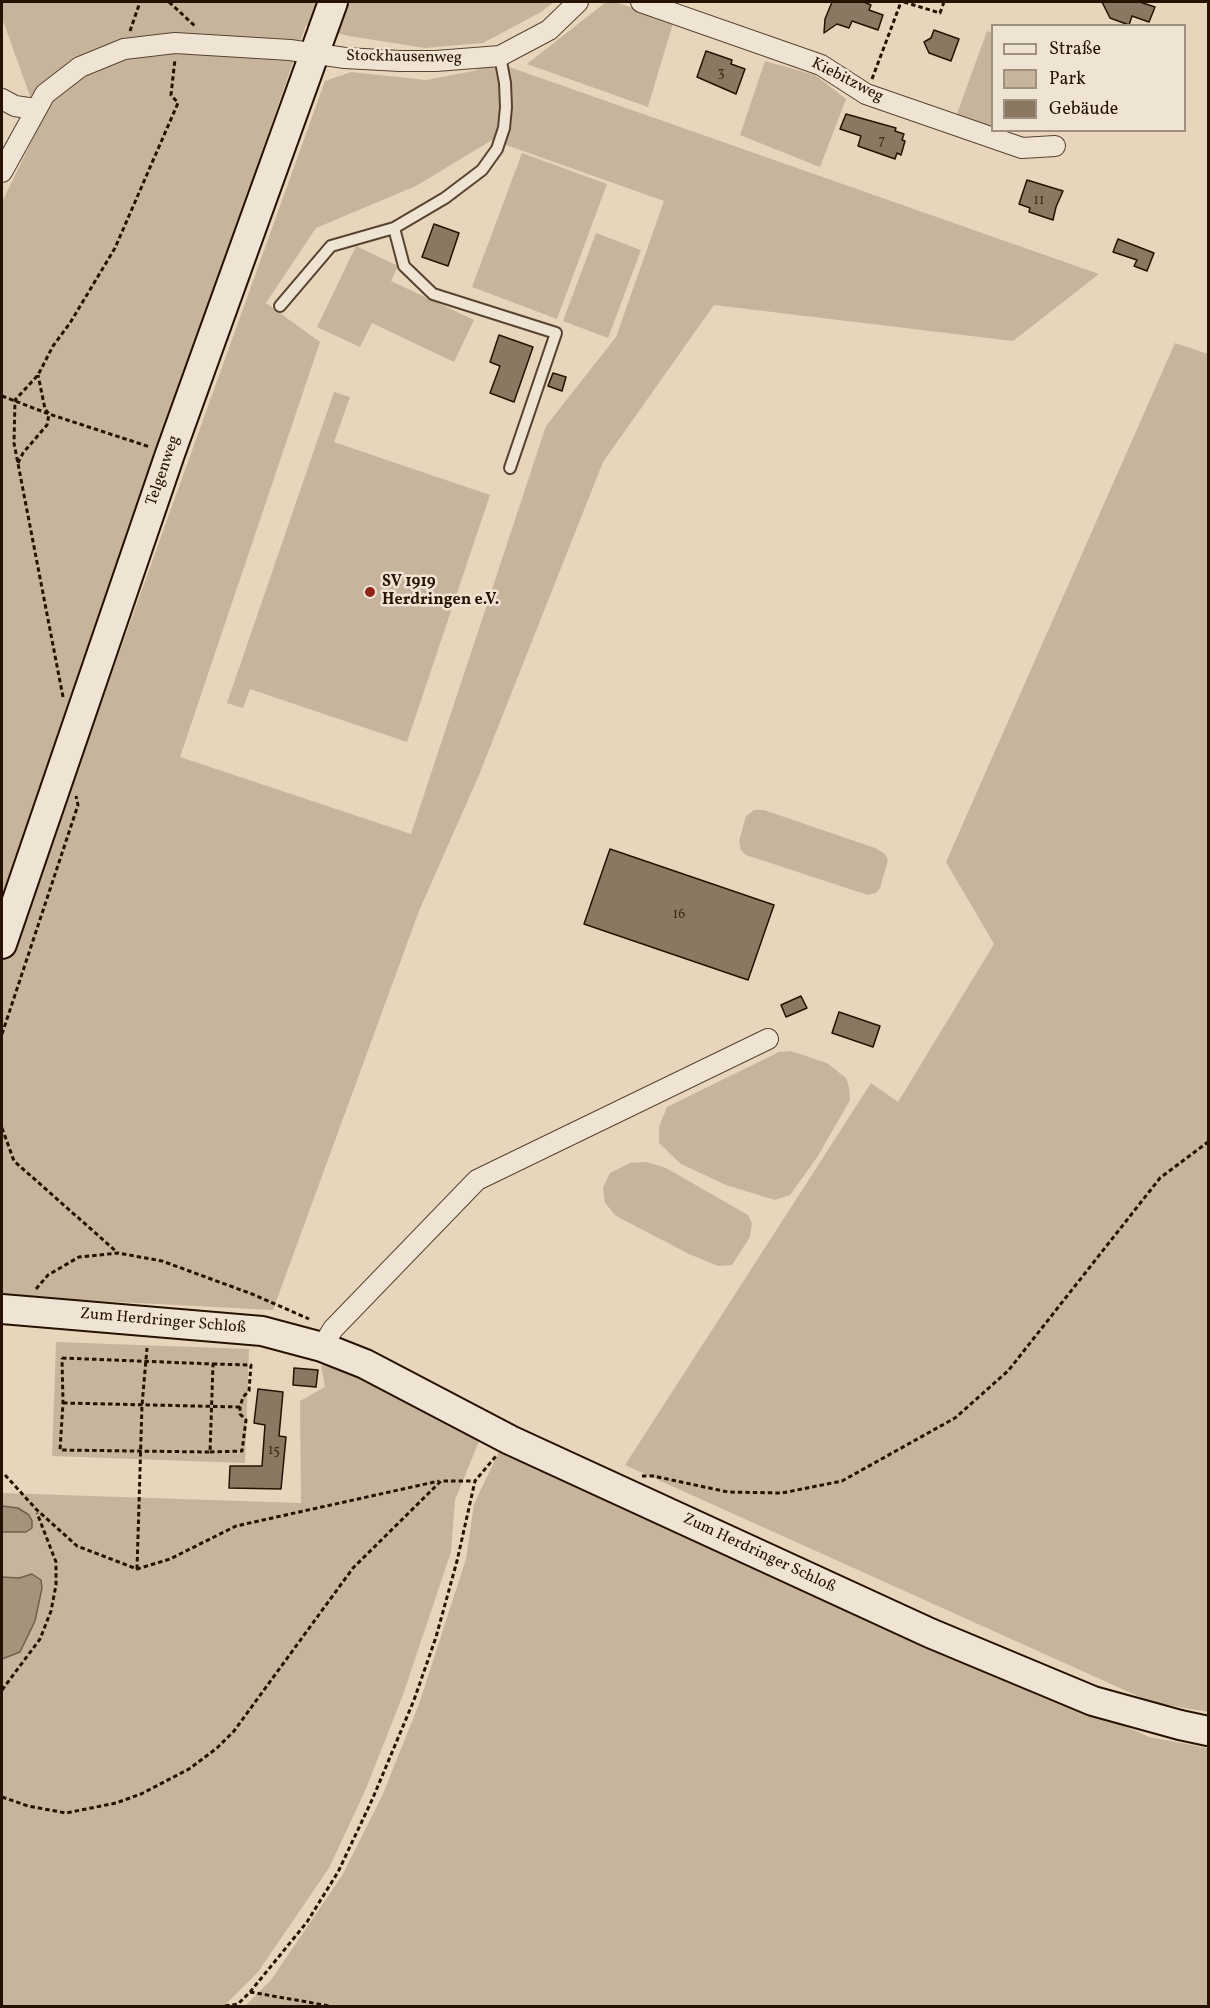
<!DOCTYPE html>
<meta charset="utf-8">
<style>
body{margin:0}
#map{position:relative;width:1210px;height:2008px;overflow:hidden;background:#e7d6bc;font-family:Vollkorn,serif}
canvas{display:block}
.frame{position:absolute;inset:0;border:3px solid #271201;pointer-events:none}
.legend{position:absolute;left:991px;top:24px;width:195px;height:108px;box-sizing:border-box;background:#efe4d3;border:2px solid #9f907f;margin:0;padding:8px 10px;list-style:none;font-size:18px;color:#271201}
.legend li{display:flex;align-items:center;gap:12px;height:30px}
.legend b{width:30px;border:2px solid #9f907f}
</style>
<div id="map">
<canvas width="1210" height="2008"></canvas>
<div class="frame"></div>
<ul class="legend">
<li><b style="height:8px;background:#efe4d3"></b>Straße</li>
<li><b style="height:16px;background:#c6b59c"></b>Park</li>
<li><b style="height:16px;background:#8b7862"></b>Gebäude</li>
</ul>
</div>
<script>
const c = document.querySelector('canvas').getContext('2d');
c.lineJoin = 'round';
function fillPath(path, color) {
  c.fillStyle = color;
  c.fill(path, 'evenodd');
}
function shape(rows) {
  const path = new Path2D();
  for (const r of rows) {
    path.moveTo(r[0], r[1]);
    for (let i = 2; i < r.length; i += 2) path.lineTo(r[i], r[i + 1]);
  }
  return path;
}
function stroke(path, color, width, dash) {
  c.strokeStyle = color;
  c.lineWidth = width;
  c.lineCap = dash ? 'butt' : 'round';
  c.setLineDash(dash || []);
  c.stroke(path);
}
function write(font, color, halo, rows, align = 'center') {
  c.font = font + ' Vollkorn,serif';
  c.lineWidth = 5;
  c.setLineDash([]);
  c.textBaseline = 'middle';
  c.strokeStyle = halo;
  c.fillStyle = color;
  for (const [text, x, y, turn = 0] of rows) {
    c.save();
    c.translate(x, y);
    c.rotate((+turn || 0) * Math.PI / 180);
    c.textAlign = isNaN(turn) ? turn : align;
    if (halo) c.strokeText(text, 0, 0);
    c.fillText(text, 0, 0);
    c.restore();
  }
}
fillPath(shape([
 [2,2,554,2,541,12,483,43,425,48,349,36,306,25,42,786,68,795,325,81,351,72,426,80,473,71,495,62,1099,274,1013,341,714,305,603,462,479,775,419,911,273,1310,2,1296,2,202,40,124,2,18],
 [492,140,664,201,616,337,546,426,411,834,180,757,320,342,266,303,316,228,416,186],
 [606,2,616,2,673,23,648,107,527,64],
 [987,31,992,33,992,128,957,114],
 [765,61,815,75,846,99,820,167,740,135],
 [522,153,607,184,557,319,472,287],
 [596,233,641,250,608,338,563,321],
 [356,246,398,266,391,281,474,320,454,362,372,323,360,347,317,327],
 [1175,343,1208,354,1208,1712,1151,1702,625,1465,871,1083,898,1102,994,944,946,862],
 [334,392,350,397,334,442,490,495,407,742,250,689,243,708,227,703],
 [754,810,764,810,875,848,885,854,888,860,880,888,876,893,868,895,746,855,741,850,739,841,746,816],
 [791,1051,827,1063,846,1078,849,1087,850,1100,818,1156,790,1195,775,1200,726,1185,681,1164,659,1143,659,1127,667,1107,779,1052],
 [647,1162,666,1168,748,1215,752,1223,750,1237,732,1265,718,1266,689,1254,616,1216,605,1203,603,1188,610,1173,630,1163],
 [56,1342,249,1349,245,1463,52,1456],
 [321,1365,358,1371,482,1434,455,1500,451,1552,403,1695,365,1791,329,1868,258,1972,224,2006,2,2006,2,1493,301,1503,300,1401,325,1387],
 [503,1443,1149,1737,1208,1748,1208,2006,245,2006,271,1980,343,1874,382,1796,419,1704,466,1559,474,1504]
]), '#c6b59c');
const water = shape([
 [2,1506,18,1508,29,1515,32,1521,32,1528,26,1532,2,1532,2,1506],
 [32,1574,41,1580,42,1588,35,1621,20,1652,2,1659,2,1577,19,1578,32,1574]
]);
fillPath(water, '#a6937c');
stroke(water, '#735f4b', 1.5);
const building = shape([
 [832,2,864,2,871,5,869,10,883,15,878,30,852,21,849,28,837,24,824,33,825,19,832,2],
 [1102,2,1140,2,1155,7,1149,22,1132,16,1129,25,1110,18,1102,2],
 [934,30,959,39,951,61,929,53,924,42,931,38,934,30],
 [706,51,732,60,731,64,745,69,736,94,697,77,706,51],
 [846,114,896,128,895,131,904,134,902,140,905,141,901,155,897,153,895,159,858,146,861,136,840,129,846,114],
 [1027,180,1063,191,1056,207,1053,220,1029,212,1030,208,1019,204,1027,180],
 [434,224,459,233,448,266,422,257,434,224],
 [1118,239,1154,253,1147,271,1134,266,1137,260,1113,252,1118,239],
 [499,335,533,347,514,402,490,393,500,366,490,362,499,335],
 [553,373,566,377,562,391,548,386,553,373],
 [610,849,774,905,748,980,584,924,610,849],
 [801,996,807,1008,786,1017,781,1005,801,996],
 [839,1012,880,1026,873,1047,832,1033,839,1012],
 [294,1368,318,1370,316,1387,293,1385,294,1368],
 [258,1389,283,1392,279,1436,286,1437,281,1489,229,1488,230,1466,262,1466,265,1425,254,1423,258,1389]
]);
fillPath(building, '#8b7862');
stroke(building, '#271201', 1.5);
const lane = shape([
 [500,56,505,83,506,107,504,128,497,149,482,170,445,198,394,228,404,266,433,294,556,333,510,468],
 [280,306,331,246,394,228]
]);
const street = shape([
 [641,2,821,65,866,94,1022,148,1055,146],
 [2,99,15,106,35,109],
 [2,172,45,94,80,67,124,49,175,43,290,50,345,58,400,61,436,61,500,56,549,30,578,2],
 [322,1347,333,1329,477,1180,768,1039]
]);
const secondary = shape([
 [2,944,170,454,333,2],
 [2,1309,262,1331,322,1347,365,1364,510,1440,930,1633,1093,1701,1180,1725,1208,1731]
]);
stroke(lane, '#574330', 14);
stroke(street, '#574330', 22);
stroke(secondary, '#271201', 32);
stroke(shape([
 [169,2,196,27],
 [904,2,940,13,944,2],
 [130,31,140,2],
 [872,79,901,2],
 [2,396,49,414,150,447],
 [18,463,23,453,47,425,49,414,45,409,38,375],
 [63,697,14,443,15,400,38,375,53,346,70,323,115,248,178,103,171,95,175,59],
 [2,1034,78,805,76,796],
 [2,1128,14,1161,118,1253],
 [36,1289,48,1275,79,1257,118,1253,162,1261,252,1294,309,1319],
 [62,1358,213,1364,210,1452,60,1450,63,1403,62,1358],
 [63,1403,240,1407],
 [210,1452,242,1451,246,1420,240,1414,240,1407,243,1397,249,1391,251,1365,213,1364],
 [5,1475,37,1510,77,1546,137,1569,170,1559,236,1526,439,1481],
 [642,1476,653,1476,728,1492,782,1493,842,1481,955,1418,1008,1371,1160,1178,1208,1142],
 [137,1569,142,1405,147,1348],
 [2,1690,40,1639,51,1611,56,1585,56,1562,37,1513],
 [2,1797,28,1806,66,1813,116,1803,141,1794,189,1769,217,1748,234,1731,353,1568,441,1481,475,1481],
 [250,1992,330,2006],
 [225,2006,238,2004,250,1992,307,1922,338,1872,372,1800,414,1700,436,1637,457,1561,475,1481,496,1456]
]), '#271201', 3, [4.5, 3]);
stroke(lane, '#efe4d3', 10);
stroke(street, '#efe4d3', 20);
stroke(secondary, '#efe4d3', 28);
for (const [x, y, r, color] of [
 [370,592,6,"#8f2418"]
]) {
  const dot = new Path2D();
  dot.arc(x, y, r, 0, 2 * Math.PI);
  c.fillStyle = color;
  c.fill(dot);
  stroke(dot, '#efe4d3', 2);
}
write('14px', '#402c19', null, [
 ["3",721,73],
 ["7",882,141],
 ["11",1039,201],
 ["16",679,915],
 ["15",274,1451]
]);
write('16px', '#271201', '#efe4d3', [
 ["Stockhausenweg",404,58,1],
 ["Kiebitzweg",847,81,27],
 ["Telgenweg",164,471,-71],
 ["Zum Herdringer Schloß",163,1322,5],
 ["Zum Herdringer Schloß",759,1554,25]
]);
write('bold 16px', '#271201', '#efe4d3', [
 ["SV 1919",382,583],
 ["Herdringen e.V.",382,601]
], 'left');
</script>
